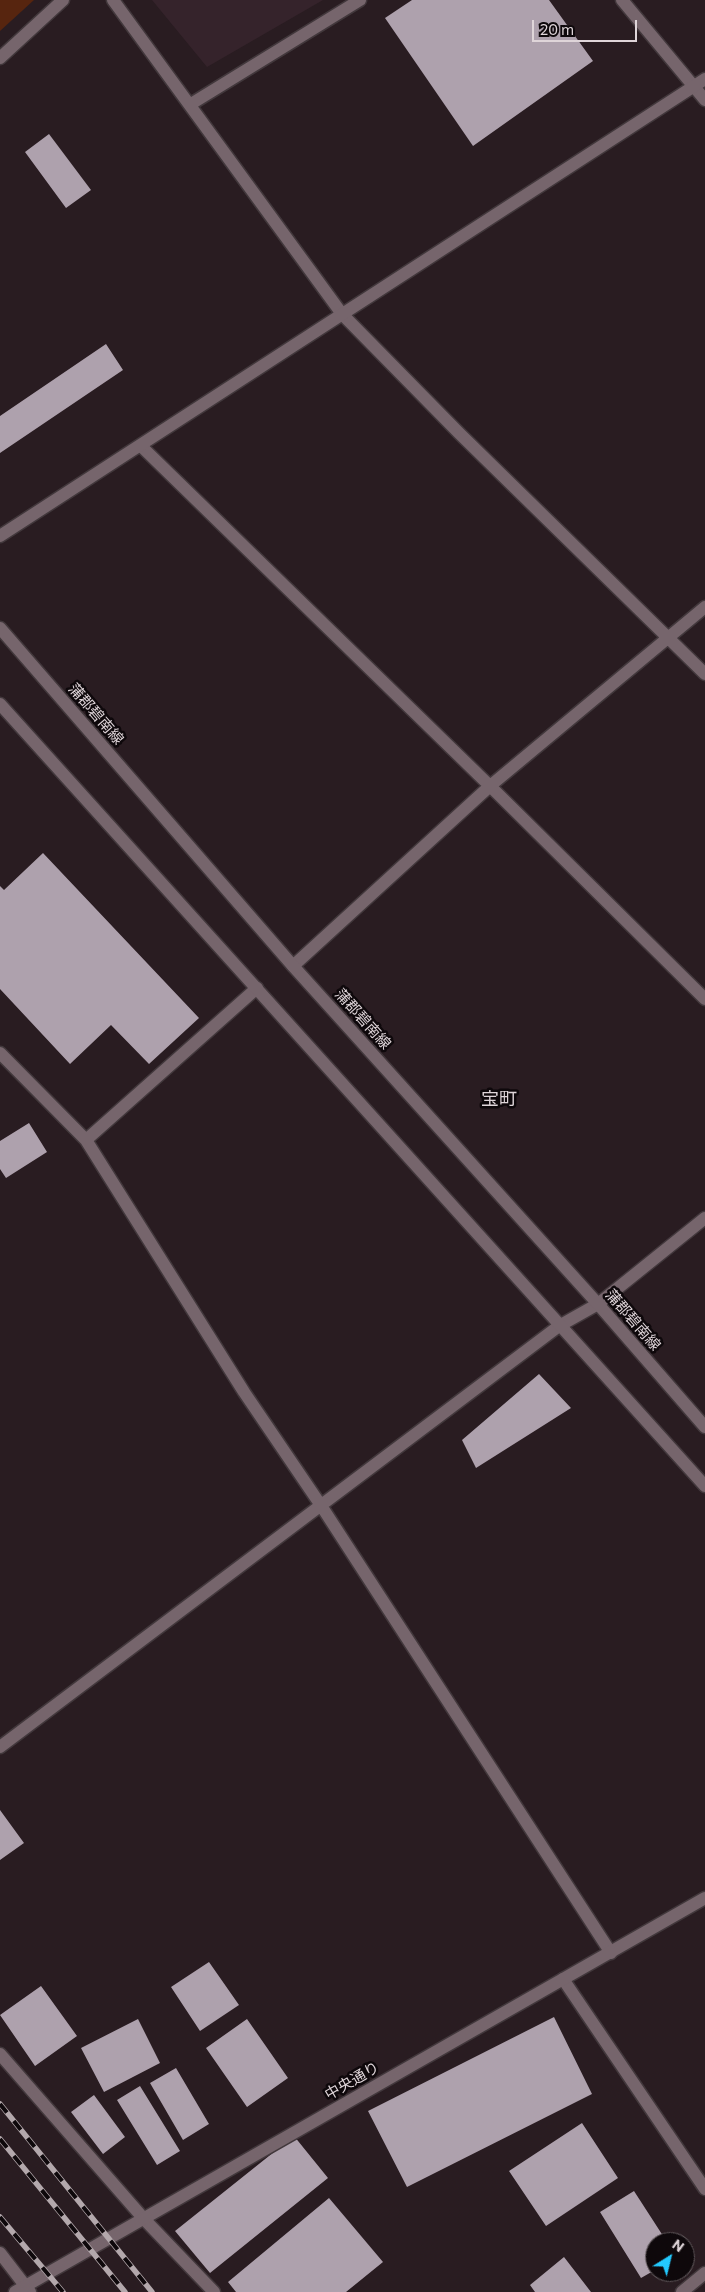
<!DOCTYPE html>
<meta charset="utf-8">
<style>
body{margin:0}
#map{position:relative;width:705px;height:2292px;overflow:hidden;background:#291c21;font-family:Commissioner,sans-serif}
canvas{display:block}
.north{position:absolute;left:645px;top:2232px;width:50px;height:50px;box-sizing:border-box;background:#0e080b;border:1px solid #625a5d;border-radius:50%;rotate:36deg;font-size:14px;font-weight:700;line-height:20px;text-align:center;color:#dfd5d9}
.north::after{content:'';display:block;margin:auto;width:18px;height:22px;background:#23c9fe;clip-path:polygon(50% 0,100% 100%,50% 72%,0 100%)}
.scale{position:absolute;left:532px;top:20px;width:105px;height:22px;box-sizing:border-box;border:2px solid #dfd5d9;border-top:0;padding-left:6px;font-size:15px;line-height:18px;white-space:nowrap;color:#dfd5d9;-webkit-text-stroke:4px #0e080b;paint-order:stroke}
</style>
<div id="map">
<canvas width="705" height="2292"></canvas>
<div class="north">N</div>
<div class="scale">20 m</div>
</div>
<script>
const c = document.querySelector('canvas').getContext('2d');
c.lineJoin = 'round';
function fillPath(path, color) {
  c.fillStyle = color;
  c.fill(path, 'evenodd');
}
function shape(rows) {
  const path = new Path2D();
  for (const r of rows) {
    path.moveTo(r[0], r[1]);
    for (let i = 2; i < r.length; i += 2) path.lineTo(r[i], r[i + 1]);
  }
  return path;
}
function stroke(path, color, width, dash) {
  c.strokeStyle = color;
  c.lineWidth = width;
  c.lineCap = dash ? 'butt' : 'round';
  c.setLineDash(dash || []);
  c.stroke(path);
}
function write(font, color, halo, rows, align = 'center') {
  c.font = font + ' Commissioner,"Noto Sans JP",sans-serif';
  c.lineWidth = 5;
  c.setLineDash([]);
  c.textBaseline = 'middle';
  c.strokeStyle = halo;
  c.fillStyle = color;
  for (const [text, x, y, turn = 0] of rows) {
    c.save();
    c.translate(x, y);
    c.rotate((+turn || 0) * Math.PI / 180);
    c.textAlign = isNaN(turn) ? turn : align;
    if (halo) c.strokeText(text, 0, 0);
    c.fillText(text, 0, 0);
    c.restore();
  }
}
fillPath(shape([
 [152,0,323,0,207,67]
]), '#35232b');
fillPath(shape([
 [0,0,34,0,0,31]
]), '#57250f');
fillPath(shape([
 [412,0,549,0,593,61,473,146,385,18],
 [49,134,91,190,66,208,25,152],
 [106,344,123,370,0,453,0,416],
 [43,853,199,1018,149,1064,111,1025,70,1064,0,989,0,886,4,890],
 [29,1123,47,1152,6,1178,0,1169,0,1141],
 [539,1374,571,1408,476,1468,462,1440],
 [0,1810,24,1843,0,1860],
 [209,1962,239,2005,200,2031,171,1987],
 [41,1986,77,2036,35,2066,0,2015],
 [554,2017,592,2094,407,2187,368,2111],
 [138,2019,160,2063,104,2092,81,2048],
 [247,2019,288,2078,247,2107,206,2048],
 [176,2068,209,2124,183,2140,150,2083],
 [140,2086,180,2151,157,2165,117,2100],
 [94,2095,125,2137,103,2154,71,2112],
 [582,2123,618,2178,546,2226,509,2171],
 [294,2136,328,2178,210,2273,175,2231],
 [634,2191,667,2242,655,2242,655,2270,641,2278,600,2212],
 [329,2198,383,2262,346,2292,236,2292,228,2282],
 [564,2257,591,2292,535,2292,530,2285]
]), '#aea1ad');
const minor = shape([
 [113,0,342,314,459,433,705,674],
 [622,0,705,100],
 [0,58,63,0],
 [191,104,360,0],
 [141,446,490,786,705,999],
 [293,966,490,786,705,607],
 [0,1053,86,1140,244,1392,322,1507,611,1953],
 [86,1140,257,988],
 [0,1747,559,1326,598,1304,705,1218],
 [563,1979,705,2189],
 [0,2054,144,2219,214,2292],
 [0,2253,30,2292],
 [682,2292,705,2273]
]);
const tertiary = shape([
 [0,536,705,79],
 [15,2292,705,1898]
]);
const secondary = shape([
 [0,628,293,966,598,1304,705,1427],
 [0,704,705,1486]
]);
stroke(minor, '#42383c', 15);
stroke(tertiary, '#42383c', 15);
stroke(secondary, '#42383c', 15);
stroke(minor, '#76656c', 12);
stroke(tertiary, '#76656c', 12);
stroke(secondary, '#76656c', 12);
const rail = shape([
 [0,2104,152,2292],
 [0,2139,125,2292],
 [0,2217,63,2292]
]);
stroke(rail, '#b3a8ac', 5.5);
stroke(rail, '#0e080b', 4, [11]);
write('15px', '#dfd5d9', '#0e080b', [
 ["蒲郡碧南線",96,714,49],
 ["蒲郡碧南線",363,1019,48],
 ["蒲郡碧南線",633,1320,49],
 ["中央通り",352,2081,-30]
]);
write('18px', '#dfd5d9', '#0e080b', [
 ["宝町",499,1099]
]);
</script>
